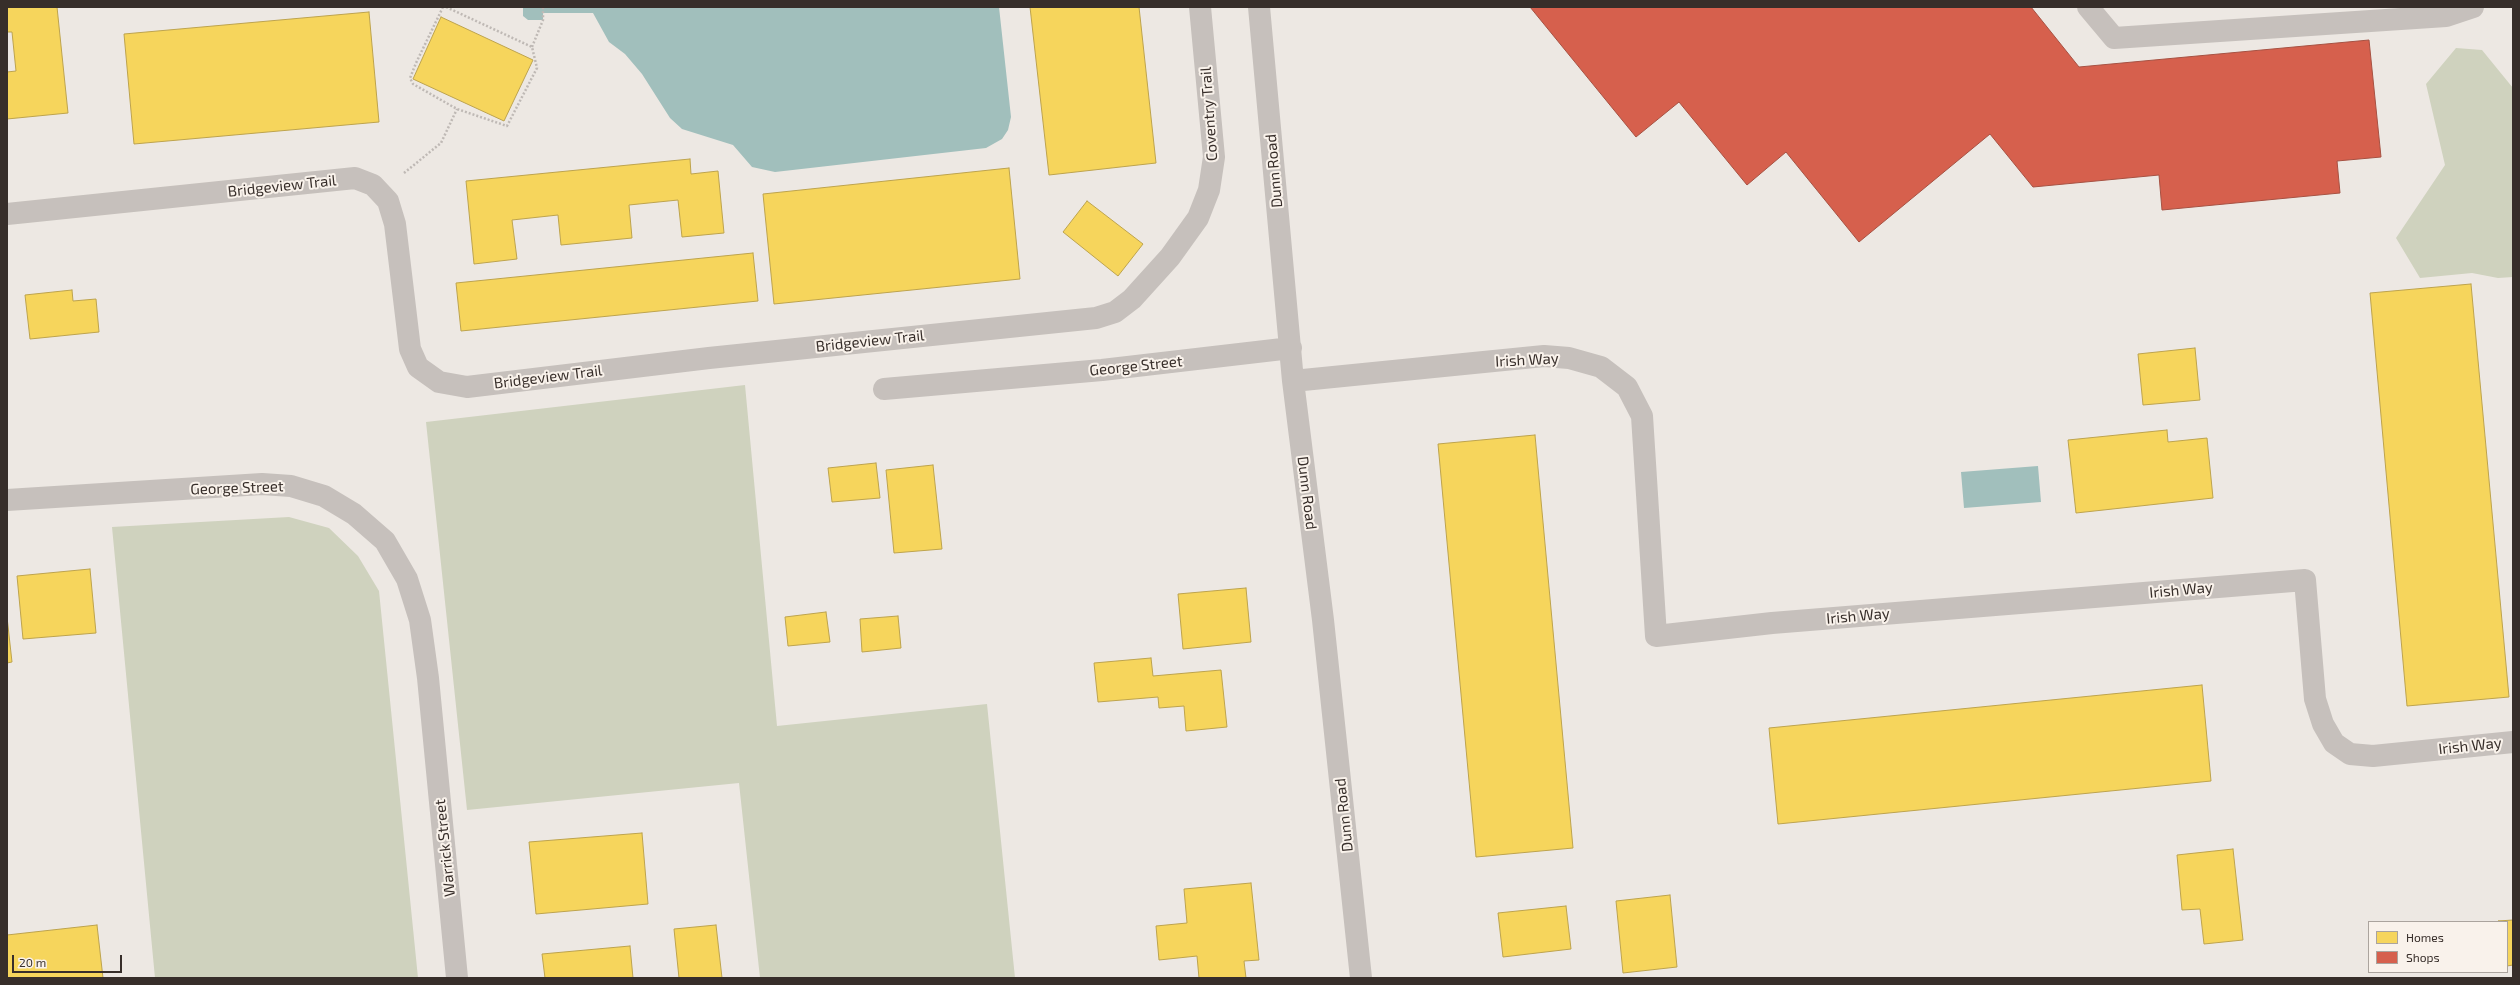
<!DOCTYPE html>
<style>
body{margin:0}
#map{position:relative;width:2520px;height:985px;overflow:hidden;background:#ede8e3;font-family:"Exo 2",sans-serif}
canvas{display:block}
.frame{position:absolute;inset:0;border:8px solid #372e2a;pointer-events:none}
.legend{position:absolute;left:2368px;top:921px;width:140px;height:52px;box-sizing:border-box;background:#f9f2eb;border:1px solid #aba49e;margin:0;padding:5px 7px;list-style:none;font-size:12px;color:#372e2a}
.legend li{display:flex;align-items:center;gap:8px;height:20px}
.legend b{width:20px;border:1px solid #aba49e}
.scale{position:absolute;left:12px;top:955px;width:110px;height:18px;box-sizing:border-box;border:2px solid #372e2a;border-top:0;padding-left:5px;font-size:12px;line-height:14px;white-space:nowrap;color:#372e2a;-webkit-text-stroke:3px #f9f2eb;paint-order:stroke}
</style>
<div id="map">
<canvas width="2520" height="985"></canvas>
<div class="frame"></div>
<ul class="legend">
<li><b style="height:11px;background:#f6d55c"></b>Homes</li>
<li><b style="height:11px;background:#d6604d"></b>Shops</li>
</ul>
<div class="scale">20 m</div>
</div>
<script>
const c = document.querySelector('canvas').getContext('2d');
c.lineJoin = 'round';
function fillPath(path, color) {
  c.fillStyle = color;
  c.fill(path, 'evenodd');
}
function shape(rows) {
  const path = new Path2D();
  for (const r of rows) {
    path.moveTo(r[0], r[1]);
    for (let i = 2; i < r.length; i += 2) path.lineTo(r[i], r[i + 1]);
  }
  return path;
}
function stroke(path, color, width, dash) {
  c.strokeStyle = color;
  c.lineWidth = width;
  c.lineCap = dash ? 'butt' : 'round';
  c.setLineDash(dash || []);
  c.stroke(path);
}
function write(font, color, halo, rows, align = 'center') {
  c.font = font + ' "Exo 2",sans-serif';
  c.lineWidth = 4;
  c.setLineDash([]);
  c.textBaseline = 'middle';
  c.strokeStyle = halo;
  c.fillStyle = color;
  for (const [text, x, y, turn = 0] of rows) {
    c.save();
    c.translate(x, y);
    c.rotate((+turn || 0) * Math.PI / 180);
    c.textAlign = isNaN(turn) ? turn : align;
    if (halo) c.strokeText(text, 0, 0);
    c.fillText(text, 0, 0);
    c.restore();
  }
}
fillPath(shape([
 [2456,48,2482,50,2513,88,2513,277,2498,278,2472,273,2420,278,2396,238,2445,165,2426,84],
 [745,385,777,726,987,704,1015,978,760,978,739,783,467,810,426,422],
 [289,517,329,528,358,556,379,591,418,978,155,978,112,527]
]), '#cfd2be');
fillPath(shape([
 [520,7,999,7,1011,117,1008,130,1002,139,986,148,775,172,752,167,733,145,682,129,670,118,642,74,625,54,609,42,593,13,543,13,543,20,528,20,523,16,523,8],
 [2038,466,2041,502,1964,508,1961,472]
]), '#a1bfbc');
const homes = shape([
 [7,7,57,7,68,113,7,119,7,72,16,71,12,32,7,32,7,7],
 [1030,7,1139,7,1156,163,1049,175,1030,7],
 [369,12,379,122,134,144,124,34,369,12],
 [441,17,533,60,504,121,413,79,441,17],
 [690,159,691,174,718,171,724,233,682,237,678,200,629,205,632,238,561,245,558,215,512,220,517,259,474,264,466,181,690,159],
 [1009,168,1020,279,774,304,763,194,1009,168],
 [1087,201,1143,244,1118,276,1063,232,1087,201],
 [753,253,758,301,461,331,456,283,753,253],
 [2471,284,2509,697,2407,706,2370,293,2471,284],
 [72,290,73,301,96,299,99,332,30,339,25,295,72,290],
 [2195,348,2200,400,2143,405,2138,354,2195,348],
 [2167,430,2168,442,2207,438,2213,498,2076,513,2068,440,2167,430],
 [1535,435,1573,848,1476,857,1438,444,1535,435],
 [876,463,880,498,832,502,828,468,876,463],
 [933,465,942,549,894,553,886,470,933,465],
 [90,569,96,633,23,639,17,576,90,569],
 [1246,588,1251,642,1183,649,1178,594,1246,588],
 [826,612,830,642,788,646,785,617,826,612],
 [898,616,901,648,862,652,860,619,898,616],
 [7,617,12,662,7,663,7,617],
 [1151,658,1153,676,1221,670,1227,727,1186,731,1184,706,1159,708,1158,697,1098,702,1094,663,1151,658],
 [2202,685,2211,781,1778,824,1769,728,2202,685],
 [642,833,648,904,536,914,529,842,642,833],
 [2233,849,2243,940,2204,944,2200,909,2182,910,2177,855,2233,849],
 [1251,883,1259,960,1244,961,1246,978,1199,978,1197,956,1159,960,1156,926,1187,923,1184,889,1251,883],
 [1670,895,1677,967,1623,973,1616,901,1670,895],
 [1566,906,1571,949,1503,957,1498,913,1566,906],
 [2513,920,2513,965,2507,966,2507,922,2498,921,2513,920],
 [97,925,103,978,7,978,7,935,97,925],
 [716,925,722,978,679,978,674,929,716,925],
 [630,946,633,978,545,978,542,954,630,946]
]);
fillPath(homes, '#f6d55c');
stroke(homes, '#bda34d', 1);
const shops = shape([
 [1530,7,2031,7,2079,67,2369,40,2381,157,2337,161,2340,193,2162,210,2159,175,2033,187,1990,134,1859,242,1786,152,1747,185,1679,102,1636,137,1530,7]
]);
fillPath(shops, '#d6604d');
stroke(shops, '#a65142', 1);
stroke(shape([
 [443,7,416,63,410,78,413,84,457,109,507,126,537,68,532,47,446,7],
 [532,47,543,20,543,7],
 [404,173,441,143,457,109]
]), '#bfb9b5', 2.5, [2, 2]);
stroke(shape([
 [1259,7,1293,381,1323,620,1361,978],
 [2088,7,2114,38,2446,16,2473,7],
 [7,214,355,178,373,185,388,201,395,224,410,349,418,367,439,382,467,387,709,358,1096,318,1115,312,1132,299,1170,257,1198,218,1209,190,1214,157,1200,7],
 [1293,381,1544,356,1569,358,1601,367,1627,387,1642,416,1656,636,1772,623,2305,580,2315,699,2323,724,2334,743,2350,754,2373,756,2513,742],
 [884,389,1102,370,1291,348],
 [7,500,262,484,291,486,324,496,354,514,385,541,407,579,420,620,428,678,457,978]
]), '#c6c0bc', 22);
write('15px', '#372e2a', '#f9f2eb', [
 ["Coventry Trail",1209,114,-94],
 ["Dunn Road",1274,171,-95],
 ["Bridgeview Trail",282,186,-6],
 ["Bridgeview Trail",870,341,-6],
 ["Irish Way",1527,360,-3],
 ["George Street",1136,366,-6],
 ["Bridgeview Trail",548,377,-7],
 ["George Street",237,488,-2],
 ["Dunn Road",1307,493,83],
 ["Irish Way",2181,590,-5],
 ["Irish Way",1858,616,-5],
 ["Irish Way",2470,746,-6],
 ["Dunn Road",1344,815,-96],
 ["Warrick Street",445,848,-96]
]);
</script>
